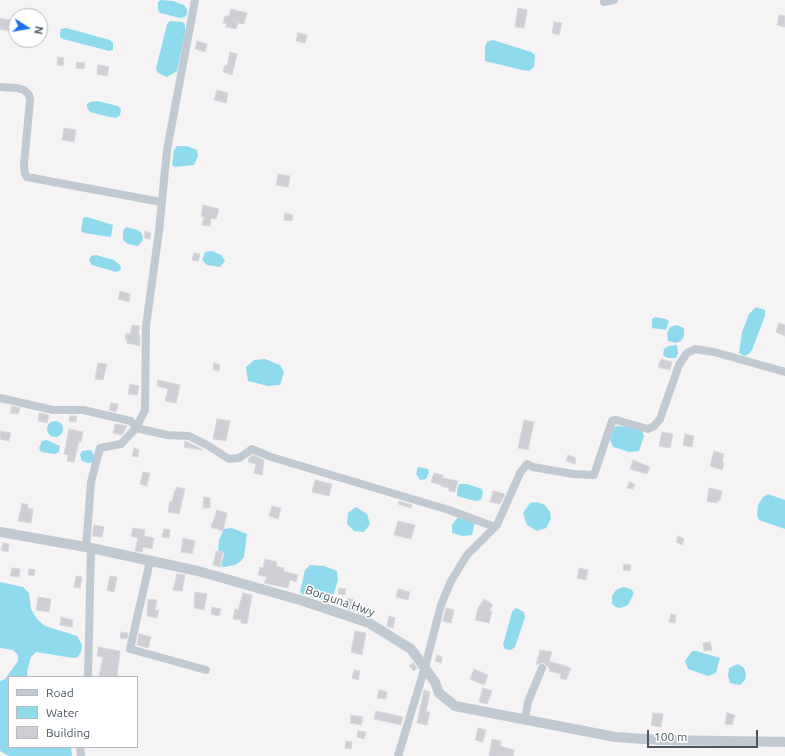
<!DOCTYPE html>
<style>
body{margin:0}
#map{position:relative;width:785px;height:756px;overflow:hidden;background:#f5f3f3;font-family:Ubuntu,sans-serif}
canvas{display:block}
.legend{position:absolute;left:8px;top:676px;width:130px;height:72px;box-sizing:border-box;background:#fff;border:1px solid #b7bbc0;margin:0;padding:5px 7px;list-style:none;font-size:12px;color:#4a5661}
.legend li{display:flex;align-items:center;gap:8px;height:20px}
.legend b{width:20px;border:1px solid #b7bbc0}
.north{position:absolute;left:8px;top:8px;width:40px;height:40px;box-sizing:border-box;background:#fff;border:1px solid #b7bbc0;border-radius:50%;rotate:101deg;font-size:11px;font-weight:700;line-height:16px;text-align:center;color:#4a5661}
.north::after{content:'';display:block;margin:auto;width:14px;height:18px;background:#1a73e8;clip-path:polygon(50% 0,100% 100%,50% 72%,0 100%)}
.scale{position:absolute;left:647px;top:730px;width:111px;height:18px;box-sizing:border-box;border:2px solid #4a5661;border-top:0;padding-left:5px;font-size:12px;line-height:14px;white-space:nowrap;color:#4a5661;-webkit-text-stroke:3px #fff;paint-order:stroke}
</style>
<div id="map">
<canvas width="785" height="756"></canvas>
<ul class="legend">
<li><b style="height:5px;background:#c1cad2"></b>Road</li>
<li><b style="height:11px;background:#90daee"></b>Water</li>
<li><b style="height:11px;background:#cdcfd5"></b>Building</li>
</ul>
<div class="north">N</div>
<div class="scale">100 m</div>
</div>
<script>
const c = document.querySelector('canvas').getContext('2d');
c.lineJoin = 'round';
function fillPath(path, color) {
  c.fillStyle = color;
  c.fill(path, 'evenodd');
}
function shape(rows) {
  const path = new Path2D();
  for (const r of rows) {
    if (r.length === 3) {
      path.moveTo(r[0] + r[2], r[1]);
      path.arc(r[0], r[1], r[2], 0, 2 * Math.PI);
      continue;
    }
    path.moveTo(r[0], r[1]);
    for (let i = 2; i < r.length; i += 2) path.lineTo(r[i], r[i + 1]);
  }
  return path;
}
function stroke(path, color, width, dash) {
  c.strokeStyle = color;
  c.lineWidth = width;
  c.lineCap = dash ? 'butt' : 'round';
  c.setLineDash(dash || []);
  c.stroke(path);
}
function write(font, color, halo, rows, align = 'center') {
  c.font = font + ' Ubuntu,sans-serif';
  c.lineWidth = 3;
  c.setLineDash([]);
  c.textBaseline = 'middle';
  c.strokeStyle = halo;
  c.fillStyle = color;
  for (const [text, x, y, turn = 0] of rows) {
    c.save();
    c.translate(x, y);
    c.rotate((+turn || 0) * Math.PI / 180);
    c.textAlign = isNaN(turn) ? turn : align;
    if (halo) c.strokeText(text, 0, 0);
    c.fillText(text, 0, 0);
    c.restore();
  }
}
fillPath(shape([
 [161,0,173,1,184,5,187,9,187,14,185,17,180,18,160,13,158,10,158,2],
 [170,21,183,22,185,25,185,32,177,71,167,77,158,73,156,69,167,24],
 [66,28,110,40,113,43,113,50,109,51,63,39,60,37,60,33,61,29],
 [493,40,531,52,535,55,534,67,529,71,522,70,485,61,485,47,487,42],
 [97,101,118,106,121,109,120,115,116,118,105,116,90,112,87,108,87,104,90,102],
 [177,146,187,146,197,150,198,156,194,165,175,167,172,165,174,150],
 [87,217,113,225,111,237,84,233,81,231,83,218],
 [126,227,138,230,142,234,143,240,138,246,128,244,123,240,123,231],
 [212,251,221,255,225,261,220,267,207,265,202,260,205,252],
 [96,255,114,260,120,265,121,270,116,272,92,265,89,261,91,256],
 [756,307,765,310,765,316,752,350,749,354,744,356,739,353,742,332,749,314],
 [655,317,666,319,669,321,666,330,652,328,652,319],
 [677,325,684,328,684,336,681,341,676,343,668,341,667,333,670,327],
 [677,345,678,353,676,358,667,358,663,355,664,349,668,346],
 [265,359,280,365,284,372,280,385,268,386,248,381,246,367,254,360],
 [55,429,8],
 [618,426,639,428,642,430,644,436,639,451,629,452,613,447,610,440,614,427],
 [47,440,60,446,59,452,55,454,41,452,39,448,42,441],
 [91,450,94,455,93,462,88,463,82,461,80,455,82,451],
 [418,467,428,469,429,473,426,479,420,480,416,474],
 [459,484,467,484,482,489,483,493,481,500,475,501,457,496,457,491],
 [768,494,785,500,785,529,759,520,757,515,758,505,763,497],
 [537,502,545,505,550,512,551,519,546,528,537,531,527,525,523,513,530,503],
 [356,507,367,514,370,524,364,532,354,531,347,524,348,513],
 [458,517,475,522,472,535,463,536,452,533,452,525],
 [232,528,247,534,244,557,241,561,235,565,224,567,221,566,224,554,218,550,219,540,224,529],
 [310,565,324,566,337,571,338,580,332,600,329,602,302,594,300,592,305,570],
 [0,582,23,587,29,593,31,609,37,619,45,626,77,636,82,645,81,652,78,657,73,658,36,652,31,657,27,672,28,677,9,677,9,747,71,747,72,756,9,756,0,751,0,681,5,679,18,661,18,655,13,650,0,648],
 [623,587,631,589,634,593,628,605,620,608,616,607,612,604,612,596,616,590],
 [516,608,524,612,525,617,515,647,511,650,505,649,503,645,512,612],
 [692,651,696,651,720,658,716,673,708,676,688,669,685,661],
 [738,664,744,668,746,674,745,680,740,685,730,683,728,675,729,668]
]), '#90daee');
const building = shape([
 [518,8,527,10,524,28,515,27,518,8],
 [231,9,247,13,244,24,238,23,236,29,226,27,227,23,223,23,225,16,229,16,231,9],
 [779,15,785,16,785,27,777,25,779,15],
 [0,18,10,20,8,31,0,29,0,18],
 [554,22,562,23,559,35,552,33,554,22],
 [298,33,307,35,305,43,296,41,298,33],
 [197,41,207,44,205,52,195,49,197,41],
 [230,52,237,54,232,75,223,72,225,65,227,66,230,52],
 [58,57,64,58,63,66,57,65,58,57],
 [77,62,85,63,84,69,76,68,77,62],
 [98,65,109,67,107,76,97,74,98,65],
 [217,90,228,93,226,103,214,100,217,90],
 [64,128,76,130,74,142,62,140,64,128],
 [278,174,290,176,288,187,276,185,278,174],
 [203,205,219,209,216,219,211,218,210,226,202,225,204,217,201,216,203,205],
 [285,213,293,215,292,221,284,220,285,213],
 [145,231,151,233,150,239,144,238,145,231],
 [194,253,200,254,198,261,192,260,194,253],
 [120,291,130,294,129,302,118,299,120,291],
 [779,323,785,325,785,336,776,332,779,323],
 [132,325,140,326,138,334,140,335,140,346,127,343,127,340,125,339,126,333,130,334,132,325],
 [661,359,672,362,670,370,658,367,661,359],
 [98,363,107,364,103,380,95,379,98,363],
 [214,363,220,365,219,371,213,370,214,363],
 [158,380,180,385,176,403,165,401,168,389,157,386,158,380],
 [130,384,139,386,137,395,128,394,130,384],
 [111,403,118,404,116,412,109,410,111,403],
 [12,406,20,408,18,414,10,413,12,406],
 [39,413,49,415,47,423,38,421,39,413],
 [70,416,77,416,76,422,69,421,70,416],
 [217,419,230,421,226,441,213,439,217,419],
 [524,420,534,422,528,450,518,448,524,420],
 [115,424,127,426,122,435,113,433,115,424],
 [69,429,83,432,81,442,79,441,74,462,67,461,68,455,64,454,69,429],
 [1,431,11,433,9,441,0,439,1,431],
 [662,432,673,434,670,448,659,446,662,432],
 [685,434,694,436,692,447,683,445,685,434],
 [185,441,202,449,202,450,184,447,185,441],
 [134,448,139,450,138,457,132,456,134,448],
 [714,451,724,454,722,462,724,463,722,470,710,466,714,451],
 [253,455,264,460,262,475,254,473,256,464,248,462,249,458,253,455],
 [568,455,576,458,575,464,566,461,568,455],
 [633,460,650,467,647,474,630,469,633,460],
 [143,472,150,473,147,486,140,484,143,472],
 [434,473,443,475,443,478,458,481,455,492,449,491,449,488,441,486,441,485,431,482,434,473],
 [315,480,332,484,329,496,312,492,315,480],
 [629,482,635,484,633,489,627,488,629,482],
 [177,487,185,489,179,514,168,512,170,501,172,502,175,490,176,490,177,487],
 [709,488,722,491,720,501,718,500,717,503,707,501,709,488],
 [493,491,505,494,500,504,490,502,493,491],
 [204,497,210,498,210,508,203,508,204,497],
 [399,501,412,505,411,508,398,504,399,501],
 [22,503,28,505,28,508,33,509,31,523,18,521,22,503],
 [272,506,281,508,278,519,269,516,272,506],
 [217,510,227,513,223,531,211,527,217,510],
 [398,521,415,525,411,539,394,535,398,521],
 [94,525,104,527,102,537,92,536,94,525],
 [133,528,145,530,144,536,154,538,152,549,143,547,142,552,135,551,138,538,131,536,133,528],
 [164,529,170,530,169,538,162,537,164,529],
 [678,536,684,539,682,545,676,542,678,536],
 [183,538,195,541,192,554,181,552,183,538],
 [3,543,9,544,8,552,1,550,3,543],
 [216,551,223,552,220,567,213,565,216,551],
 [265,559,277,562,276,566,284,568,283,571,298,575,296,582,290,580,288,588,264,583,267,577,258,575,260,567,263,568,265,559],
 [624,564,631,565,630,571,623,570,624,564],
 [12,568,20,569,19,577,10,576,12,568],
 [579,568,588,570,586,580,577,578,579,568],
 [29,569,35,570,34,576,28,575,29,569],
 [177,574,185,575,182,591,173,590,177,574],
 [76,576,82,577,80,588,74,587,76,576],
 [110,576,117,577,114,592,107,590,110,576],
 [339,588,346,589,345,595,338,594,339,588],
 [398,589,410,592,408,600,396,597,398,589],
 [195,592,207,594,204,610,194,608,195,592],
 [243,593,252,595,247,624,241,623,241,620,233,619,235,609,238,610,243,593],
 [38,597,51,599,49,612,36,610,38,597],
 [348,598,354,600,353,603,373,610,370,617,344,608,348,598],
 [148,599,157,600,155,610,159,610,157,618,147,616,148,599],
 [484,599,493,605,489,611,492,611,489,623,475,620,478,608,484,599],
 [212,607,221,609,219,616,211,614,212,607],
 [446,608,454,610,451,623,443,621,446,608],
 [671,614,676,615,675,623,669,622,671,614],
 [389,616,395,618,393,628,387,626,389,616],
 [61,617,73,620,72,627,60,625,61,617],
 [355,631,366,633,362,655,351,652,355,631],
 [121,632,128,633,127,639,120,638,121,632],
 [139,634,151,637,148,648,137,645,139,634],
 [710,642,712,650,704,651,703,643,710,642],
 [98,647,120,651,117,677,99,676,103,657,97,656,98,647],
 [540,650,552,652,549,661,571,668,566,680,560,678,561,674,549,671,550,669,544,663,541,663,536,665,540,650],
 [437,655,442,657,441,663,435,661,437,655],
 [413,663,417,668,414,671,409,666,413,663],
 [474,669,488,675,484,685,470,679,474,669],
 [354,670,360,671,358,680,352,678,354,670],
 [483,688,492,691,487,704,479,702,483,688],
 [379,690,387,692,386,699,377,698,379,690],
 [424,690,430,692,426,712,430,712,427,725,417,723,424,690],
 [376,711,403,717,401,725,374,719,376,711],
 [653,713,663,714,661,727,651,725,653,713],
 [727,713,735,715,732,725,725,724,727,713],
 [351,715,363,717,361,725,350,723,351,715],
 [478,728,486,730,483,742,475,740,478,728],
 [358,731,366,732,364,739,357,737,358,731],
 [492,739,501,741,500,746,514,750,513,756,489,756,492,739],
 [346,741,352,742,351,749,345,748,346,741]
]);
fillPath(building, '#cdcfd5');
stroke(building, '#d7d9de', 1);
stroke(shape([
 [604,2,614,0],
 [0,87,17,88,24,90,29,95,30,100,24,165,25,174,27,177,161,202],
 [0,398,53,410,83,410,131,421,136,428,167,435,189,436,207,445,229,459,239,458,252,449,271,457,449,510,495,527],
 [86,547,91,482,100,448,121,444,136,428,145,410,146,326,159,231,167,150,195,0],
 [150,561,130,649,206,670],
 [88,677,91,548],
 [525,719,528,702,542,668],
 [80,747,81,756],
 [398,756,425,667,441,605,451,581,467,555,497,525,520,473,527,464,533,467,573,474,594,475,612,421,616,420,648,429,654,426,660,419,679,365,687,353,695,349,714,352,785,372]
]), '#c1cad2', 8);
stroke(shape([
 [0,532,91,548,198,571,300,600,369,623,411,649,435,682,439,693,455,706,615,737,660,740,785,742]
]), '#c1cad2', 10);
write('12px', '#4a5661', '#fff', [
 ["Borguna Hwy",340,601,19]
]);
</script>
